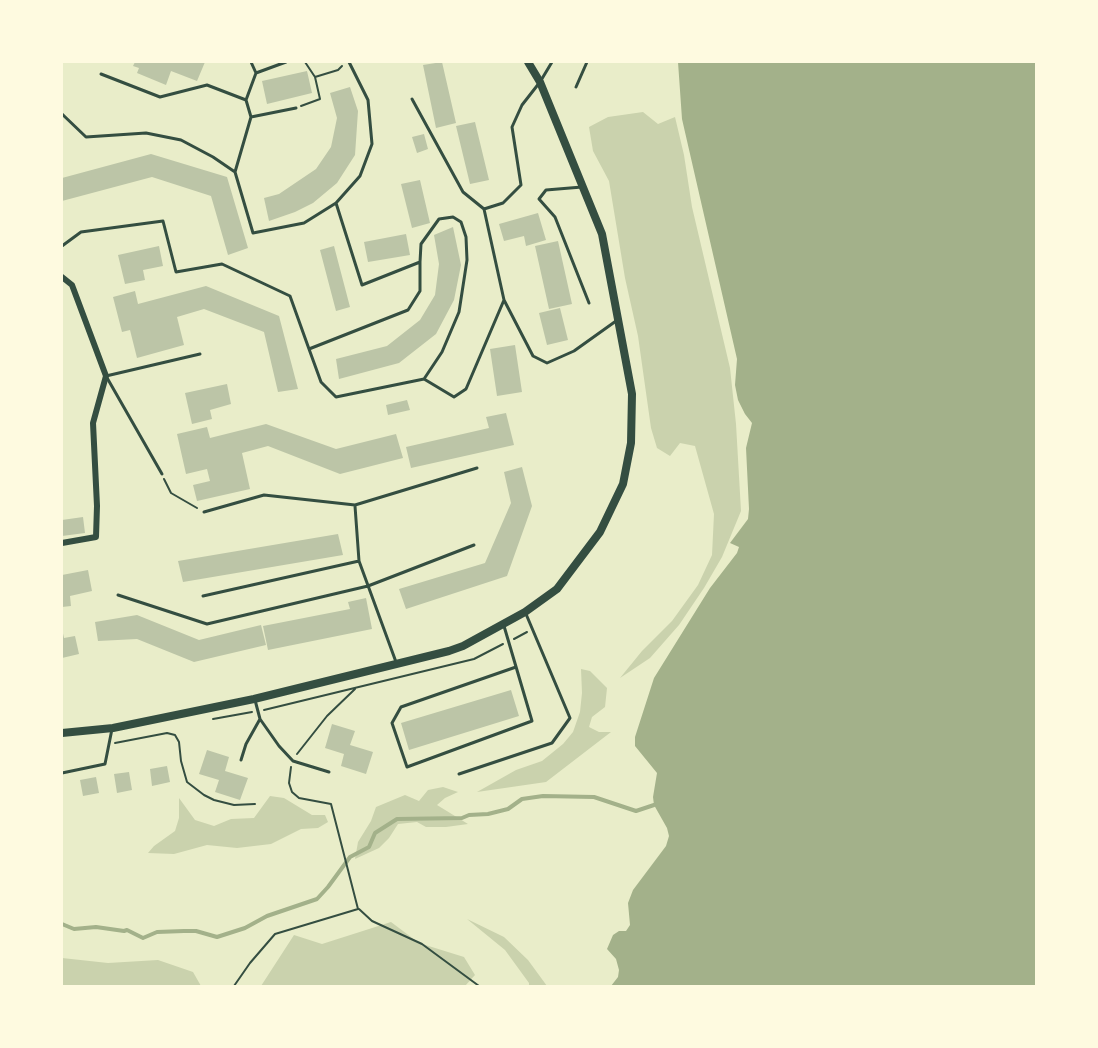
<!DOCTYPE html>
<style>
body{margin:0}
#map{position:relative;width:1098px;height:1048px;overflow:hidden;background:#e9edc9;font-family:"PT Sans",sans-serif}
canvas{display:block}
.frame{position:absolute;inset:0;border:63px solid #fefae0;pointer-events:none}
</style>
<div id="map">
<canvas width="1098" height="1048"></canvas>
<div class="frame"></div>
</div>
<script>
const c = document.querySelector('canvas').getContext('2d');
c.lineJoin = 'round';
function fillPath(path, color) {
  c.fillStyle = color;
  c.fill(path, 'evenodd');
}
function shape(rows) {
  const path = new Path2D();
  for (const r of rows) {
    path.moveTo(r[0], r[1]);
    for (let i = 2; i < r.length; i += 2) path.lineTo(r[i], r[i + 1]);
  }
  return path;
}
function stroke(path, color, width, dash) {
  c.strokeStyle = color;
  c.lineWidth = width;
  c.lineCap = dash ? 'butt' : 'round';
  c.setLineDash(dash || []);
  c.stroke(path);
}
fillPath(shape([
 [643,112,658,124,675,117,684,155,692,207,730,368,736,424,741,511,722,557,704,588,679,625,650,658,620,678,642,651,672,621,698,585,712,555,714,514,695,446,680,443,670,456,657,448,651,428,638,336,625,278,609,181,593,151,589,127,608,117],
 [581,669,590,671,607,688,605,707,592,717,589,727,599,732,611,732,546,782,477,792,516,770,542,761,563,744,573,732,580,712,582,693],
 [443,787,458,792,445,798,437,805,468,824,446,827,426,827,417,822,398,824,389,838,379,848,355,859,358,842,371,821,376,807,405,795,419,801,428,790],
 [270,796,284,798,312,815,325,815,328,822,318,828,301,829,271,844,237,848,207,845,174,854,148,853,154,846,175,831,179,818,179,798,195,820,214,826,231,819,254,818],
 [467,919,504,937,528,960,547,986,529,986,529,983,505,950],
 [391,922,419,943,464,957,475,975,465,986,261,986,294,935,322,944],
 [62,958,108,963,158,960,193,972,201,986,62,986]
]), '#cad2ad');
fillPath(shape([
 [678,62,1036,62,1036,986,611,986,618,977,619,970,616,959,607,949,613,935,619,931,626,931,630,925,628,903,633,890,666,846,669,836,667,828,654,805,653,797,657,773,635,746,635,737,654,678,710,588,737,553,739,547,730,543,748,519,749,509,746,448,752,423,745,414,738,400,735,385,737,359,682,119]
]), '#a3b18a');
stroke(shape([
 [62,924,74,929,96,927,124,931,127,930,143,938,157,932,184,931,196,931,217,937,245,928,267,916,317,899,328,887,350,857,369,847,375,833,397,819,462,818,469,815,488,814,508,809,522,799,543,796,594,797,636,811,654,805]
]), '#a3b18a', 4);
fillPath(shape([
 [135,62,205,62,197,81,171,71,166,85,137,73,139,68,133,66],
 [442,62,456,123,436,128,423,65],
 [307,71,312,93,267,104,262,81],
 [350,87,358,111,355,155,337,183,313,203,295,212,269,221,264,198,279,194,316,169,331,147,337,118,330,93],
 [475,122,489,180,470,184,456,126],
 [424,134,428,149,417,153,412,137],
 [151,154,227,177,248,248,228,255,211,196,152,177,62,201,62,178],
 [420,180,430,223,412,228,401,184],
 [538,213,546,240,526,246,524,236,504,241,499,224],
 [453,227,461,265,454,300,436,334,399,363,339,379,336,359,387,346,420,320,435,295,439,264,434,235],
 [406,234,410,255,368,262,364,242],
 [558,241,572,304,549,309,535,246],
 [159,246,163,266,143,270,145,280,125,284,118,255],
 [334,246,350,307,336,311,320,250],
 [206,286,279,316,298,389,278,392,264,332,204,309,177,317,184,345,137,358,130,330,122,332,113,297,135,291,138,304],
 [560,308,568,340,547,345,539,313],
 [515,345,522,392,497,396,490,349],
 [227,384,231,404,210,410,212,419,192,424,185,393],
 [407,400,410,410,388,415,386,405],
 [506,413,514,445,411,468,406,447,489,428,486,417],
 [266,424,336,449,396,434,403,458,340,474,268,446,242,453,250,489,197,501,193,485,210,481,207,469,186,474,177,434,207,427,210,438],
 [522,467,532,506,507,576,406,609,399,589,485,563,511,503,504,472],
 [83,517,85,533,62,536,62,520],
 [338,534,343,555,183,582,178,561],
 [88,570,92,591,70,596,71,606,62,607,62,575],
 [366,598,372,629,268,650,263,626,350,609,348,602],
 [137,615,199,640,261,625,266,645,194,662,137,639,98,641,95,622],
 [62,629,64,638,75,636,79,654,62,658],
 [511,690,519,716,409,750,401,723],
 [332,724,355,731,350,745,373,752,366,774,341,766,344,754,325,748],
 [207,750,229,757,225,771,248,778,240,800,215,792,219,780,199,774],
 [167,766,170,782,152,786,150,769],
 [129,772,132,790,117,793,114,774],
 [96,777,99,793,83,796,80,780]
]), '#bcc5a7');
stroke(shape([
 [305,62,315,77,338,70,342,66],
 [301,106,320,99,315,77],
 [164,479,171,493,197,508],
 [514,639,527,632],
 [264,710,474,659,503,644],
 [213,719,252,712],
 [115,743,167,733,175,735,179,742,181,761,187,782,204,795,214,800,234,805,255,804],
 [297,754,327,716,355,689],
 [359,909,372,921,422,944,479,986],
 [234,986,250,963,275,934,358,909,331,804,299,798,292,792,289,783,291,767]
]), '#344e41', 2);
stroke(shape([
 [251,62,256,73,246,100,251,117,235,172,253,233,304,223,336,203,360,176,372,144,368,100,349,62],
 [256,73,286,62],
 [101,74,160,97,207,85,246,100],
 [576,87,587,62],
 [412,99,463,192,484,209],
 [62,114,86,137,146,133,181,140,213,157,235,172],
 [251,117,296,108],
 [582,187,546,190,539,199,555,217,589,303],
 [336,203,362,285,420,262,420,291,408,310,309,349,321,382,336,397,424,379,454,397,466,389,504,300,484,209,503,203,521,185,512,127,522,105,540,82,552,62],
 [62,246,81,232,163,221,176,272,222,264,290,296,309,349],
 [420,262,421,244,439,219,453,217,461,222,466,237,467,260,459,312,442,352,424,379],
 [504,300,533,356,547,363,574,351,616,321],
 [162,474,106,376,200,354],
 [355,506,359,561],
 [204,512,264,495,355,505,477,468],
 [118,595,207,624,368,586,474,545],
 [203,596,359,561,396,662],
 [504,626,532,721,407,767,392,723,401,707,516,667],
 [260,719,279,746,293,761,329,772],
 [241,760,246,744,260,719,255,700],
 [62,773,105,764,112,729],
 [459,774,552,743,570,718,526,614]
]), '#344e41', 3);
stroke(shape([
 [62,277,72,285,106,376,93,423,97,506,96,537,62,543]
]), '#344e41', 6);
stroke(shape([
 [62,733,113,728,254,699,449,651,463,646,525,612,557,589,600,532,623,484,631,443,632,394,602,234,540,82,528,62]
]), '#344e41', 8);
</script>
